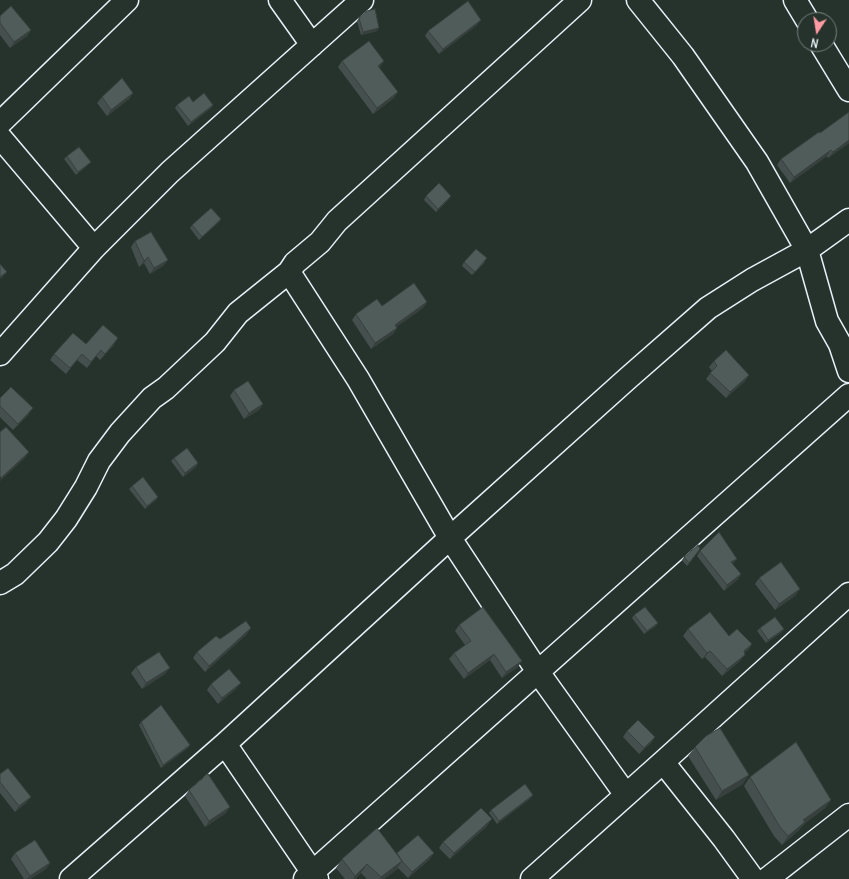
<!DOCTYPE html>
<style>
body{margin:0}
#map{position:relative;width:849px;height:879px;overflow:hidden;background:#26332d;font-family:Delius,sans-serif}
canvas{display:block}
.north{position:absolute;left:797px;top:12px;width:40px;height:40px;box-sizing:border-box;background:#26332d;border:1px solid #747f7e;border-radius:50%;rotate:192deg;font-size:11px;font-weight:700;line-height:16px;text-align:center;color:#e8f1f8}
.north::after{content:'';display:block;margin:auto;width:14px;height:18px;background:#ff9aa2;clip-path:polygon(50% 0,100% 100%,50% 72%,0 100%)}
</style>
<div id="map">
<canvas width="849" height="879"></canvas>
<div class="north">N</div>
</div>
<script>
const c = document.querySelector('canvas').getContext('2d');
c.lineJoin = 'round';
function shape(rows) {
  const path = new Path2D();
  for (const r of rows) {
    path.moveTo(r[0], r[1]);
    for (let i = 2; i < r.length; i += 2) path.lineTo(r[i], r[i + 1]);
  }
  return path;
}
function stroke(path, color, width, dash) {
  c.strokeStyle = color;
  c.lineWidth = width;
  c.lineCap = dash ? 'butt' : 'round';
  c.setLineDash(dash || []);
  c.stroke(path);
}
function fillPath(path, color) {
  c.fillStyle = color;
  c.fill(path, 'evenodd');
}
const minor = shape([
 [280,0,312,45],
 [580,0,337,221,320,242,295,263,289,272,358,379,450,538,538,672,626,795],
 [638,0,683,56,757,162,807,250,827,321,840,344,849,371],
 [795,0,807,20],
 [821,44,849,90],
 [0,123,127,0],
 [0,137,94,248],
 [0,354,94,248,170,172,362,0],
 [0,583,15,574,48,542,66,519,86,487,99,461,120,433,152,398,166,388,215,342,238,313,289,272],
 [225,744,317,879],
 [663,762,724,839,753,879],
 [71,879,225,744,450,538,627,379,708,308,752,280,807,250,849,220],
 [305,879,849,395],
 [532,879,663,762,849,594],
 [767,879,849,815]
]);
stroke(minor, '#e8f1f8', 25);
stroke(minor, '#26332d', 22);
fillPath(shape([
 [0,16,31,30,27,36,10,48,0,35],
 [359,18,377,31,361,35,357,21],
 [477,25,439,54,425,36,428,31],
 [342,61,380,67,379,68,394,98,373,114,338,67],
 [133,93,129,99,107,116,97,103,102,97],
 [193,102,213,105,211,108,188,126,175,108,177,105],
 [849,112,849,143,828,158,827,156,790,183,777,165,781,159,820,133],
 [67,156,88,165,76,175,64,159],
 [426,196,449,199,436,212,424,200],
 [221,219,219,222,199,240,190,228,192,225],
 [135,241,168,260,163,266,150,274,144,263,139,267,131,247],
 [464,262,485,262,472,275,462,266],
 [427,302,423,308,396,327,397,328,393,334,371,349,352,320,356,314,382,306],
 [86,344,114,345,100,360,96,356,87,368,77,360,66,374,50,360,54,354],
 [714,361,749,375,745,381,726,398,706,379,712,371,709,367],
 [234,390,263,404,259,410,244,419,230,396],
 [0,398,29,414,13,430,0,417],
 [174,458,198,463,196,467,183,477,171,461],
 [132,486,158,497,156,500,145,509,129,489],
 [700,551,741,574,738,579,724,591,697,556],
 [698,552,687,566,682,560,684,557],
 [759,578,796,595,775,610,755,584],
 [634,615,656,626,644,634,632,618],
 [459,625,518,667,502,678,490,660,464,679,449,659,454,653,465,645,455,631],
 [760,628,784,629,782,632,766,643,757,631],
 [688,629,752,644,748,650,744,653,740,661,722,676,705,657,702,659,683,636],
 [247,634,205,672,193,658,197,652,220,639],
 [136,667,165,674,142,689,131,673],
 [211,684,236,689,218,704,207,690],
 [141,722,190,745,188,748,161,768,139,725],
 [627,731,655,737,651,743,639,754,623,737],
 [695,747,743,784,716,800,688,756],
 [0,774,26,803,15,812,0,793],
 [750,777,831,800,825,808,804,824,799,830,782,845,774,836,744,786],
 [189,790,226,813,205,827,185,796],
 [531,798,497,824,489,813,491,810],
 [487,826,450,859,439,848,443,842],
 [15,853,50,863,46,869,30,879,24,879,11,859],
 [397,853,430,859,408,878,398,868,396,870,384,879,367,879,361,873,355,879,345,879,336,868,342,859]
]), '#454f4d');
fillPath(shape([
 [481,20,477,25,439,54,443,49],
 [379,28,377,31,361,35,363,32],
 [31,30,27,36,10,48,14,42],
 [384,61,380,67,373,72,378,66],
 [398,92,394,98,373,114,377,108],
 [133,93,129,99,107,116,111,110],
 [213,105,211,108,188,126,191,122],
 [849,140,849,143,828,158,833,152],
 [831,150,827,156,790,183,794,177],
 [91,162,88,165,76,175,78,172],
 [451,196,449,199,436,212,438,209],
 [221,219,219,222,199,240,202,237],
 [148,257,144,263,139,267,144,261],
 [168,260,163,266,150,274,154,268],
 [7,272,3,277,0,279,0,277],
 [427,302,423,308,391,331,395,325],
 [397,328,393,334,371,349,375,343],
 [118,338,114,345,100,360,105,354],
 [749,375,745,381,726,398,730,392],
 [263,404,259,410,244,419,249,413],
 [33,408,29,414,13,430,18,424],
 [29,452,25,458,0,481,0,480,1,478],
 [198,463,196,467,183,477,185,473],
 [158,497,156,500,145,509,147,506],
 [737,559,733,564,728,567,731,562],
 [741,574,738,579,724,591,727,585],
 [800,589,796,595,775,610,779,604],
 [658,623,656,626,644,634,647,631],
 [251,628,247,634,205,672,209,666],
 [784,629,782,632,766,643,768,640],
 [752,644,748,650,740,657,744,651],
 [710,651,705,657,702,659,707,653],
 [494,654,490,660,464,679,468,673],
 [745,655,740,661,722,676,727,669],
 [522,661,518,667,502,678,506,672],
 [170,668,165,674,142,689,146,683],
 [241,683,236,689,218,704,222,698],
 [655,737,651,743,639,754,644,748],
 [190,745,188,748,161,768,163,765],
 [749,775,743,784,716,800,722,791],
 [533,795,531,798,497,824,499,821],
 [31,797,26,803,15,812,19,806],
 [831,800,825,808,804,824,799,830,782,845,788,836,803,820],
 [230,807,226,813,205,827,209,821],
 [492,819,487,826,450,859,454,853],
 [434,853,430,859,408,878,412,872],
 [402,861,396,870,384,879,380,879,381,877],
 [50,863,46,869,30,879,27,879,30,876],
 [367,864,361,873,355,879,353,879,355,876]
]), '#38403e');
const building = shape([
 [468,1,481,20,443,49,428,31,468,1],
 [11,6,31,30,14,42,0,23,0,16,11,6],
 [375,9,379,28,363,32,359,18,367,11,375,9],
 [369,41,384,61,378,66,398,92,377,108,342,61,369,41],
 [122,78,133,93,111,110,102,97,122,78],
 [204,93,213,105,191,122,177,105,189,96,193,102,204,93],
 [849,112,849,140,833,152,831,150,794,177,781,159,819,132,820,133,849,112],
 [79,147,91,162,78,172,67,156,79,147],
 [439,183,451,196,438,209,426,196,439,183],
 [211,208,221,219,202,237,192,225,211,208],
 [151,232,168,260,154,268,148,257,144,261,135,241,151,232],
 [476,249,487,258,475,272,464,262,476,249],
 [0,264,7,272,0,277,0,264],
 [414,283,427,302,395,325,397,328,375,343,356,314,377,299,382,306,414,283],
 [103,325,118,338,105,354,101,350,91,362,82,354,70,368,54,354,73,333,86,344,103,325],
 [726,350,749,375,730,392,710,373,717,366,714,361,726,350],
 [248,381,263,404,249,413,234,390,248,381],
 [11,387,33,408,18,424,0,406,0,398,11,387],
 [6,427,29,452,1,478,0,476,0,432,6,427],
 [187,448,198,463,185,473,174,458,187,448],
 [143,477,158,497,147,506,132,486,143,477],
 [719,532,737,559,731,562,741,574,727,585,700,551,719,532],
 [698,545,700,549,689,563,684,557,698,545],
 [781,562,800,589,779,604,759,578,781,562],
 [483,607,522,661,506,672,494,654,468,673,454,653,471,641,459,625,483,607],
 [645,607,658,623,647,631,634,615,645,607],
 [710,612,729,636,737,629,752,644,744,651,745,655,727,669,710,651,707,653,688,629,710,612],
 [775,617,784,629,768,640,760,628,775,617],
 [246,621,251,628,209,666,197,652,216,636,220,639,246,621],
 [159,652,170,668,146,683,136,667,159,652],
 [229,669,241,683,222,698,211,684,229,669],
 [161,705,190,745,163,765,141,722,161,705],
 [638,720,655,737,644,748,627,731,638,720],
 [720,728,749,775,722,791,695,747,706,736,720,728],
 [796,742,831,800,803,820,805,822,788,836,780,827,750,777,796,742],
 [8,768,31,797,19,806,0,782,0,774,8,768],
 [208,774,230,807,209,821,189,790,208,774],
 [525,784,533,795,499,821,491,810,525,784],
 [481,808,492,819,454,853,443,842,481,808],
 [377,828,402,861,381,877,367,864,355,876,342,859,377,828],
 [418,835,434,853,412,872,402,861,397,853,418,835],
 [35,840,50,863,30,876,15,853,35,840]
]);
fillPath(building, '#505c59');
stroke(building, '#38403e', 1);
</script>
